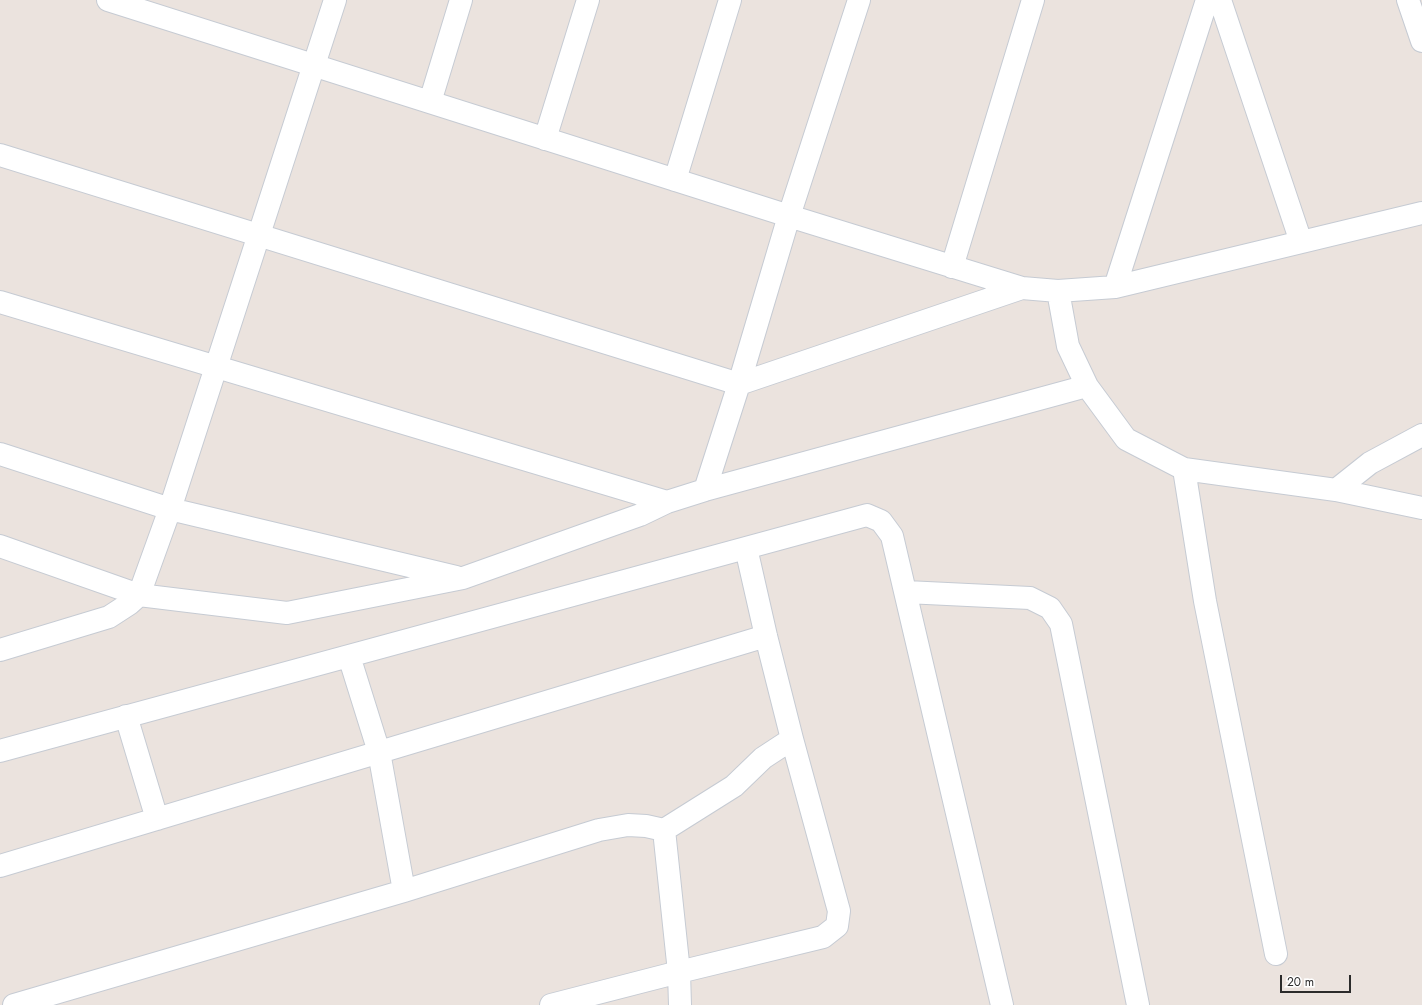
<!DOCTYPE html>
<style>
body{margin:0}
#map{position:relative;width:1422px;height:1005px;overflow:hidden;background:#ebe3de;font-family:Jost,sans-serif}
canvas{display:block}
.scale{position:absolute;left:1280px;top:975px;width:71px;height:18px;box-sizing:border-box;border:2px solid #2b2b2b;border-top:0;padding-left:5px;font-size:12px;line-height:14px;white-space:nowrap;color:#2b2b2b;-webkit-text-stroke:3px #fff;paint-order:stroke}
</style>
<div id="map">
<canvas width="1422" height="1005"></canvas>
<div class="scale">20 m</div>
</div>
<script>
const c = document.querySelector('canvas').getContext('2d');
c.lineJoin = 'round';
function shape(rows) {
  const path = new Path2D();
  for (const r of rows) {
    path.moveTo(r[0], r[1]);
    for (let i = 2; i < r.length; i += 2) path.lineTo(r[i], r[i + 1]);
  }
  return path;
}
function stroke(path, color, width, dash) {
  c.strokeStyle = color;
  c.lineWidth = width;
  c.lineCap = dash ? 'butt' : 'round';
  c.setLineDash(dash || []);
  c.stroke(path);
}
const minor = shape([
 [108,0,789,216,1022,288,1058,291,1115,287,1422,213],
 [1220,0,1301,242],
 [1408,0,1422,41],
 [430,102,461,0],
 [545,139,588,0],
 [0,155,739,384,1022,288],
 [675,180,730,0],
 [952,267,1033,0],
 [1115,287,1207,0],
 [1058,291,1068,346,1087,386,1126,439,1184,469,1336,490,1370,463,1422,435],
 [0,302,667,502],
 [0,454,170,509,456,577],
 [1184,469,1205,601,1276,954],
 [705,490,1087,386],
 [1336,490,1422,508],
 [0,546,139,595,287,613,463,578,640,515,667,502,705,490,739,384,789,216,859,0],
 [906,592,1030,598,1050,608,1061,624,1138,1005],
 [0,650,109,617,129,604,139,595,170,509,335,0],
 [349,656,379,752,404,891],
 [126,716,157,819],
 [0,751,867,515,881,521,892,536,1002,1005],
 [664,830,679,972,680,1005],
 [0,866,766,636],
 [14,1005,404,891,599,830,628,825,646,826,664,830,734,786,763,758,792,739],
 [551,1005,679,972,823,937,837,926,839,911,792,739,766,636,746,548]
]);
stroke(minor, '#c6cbd3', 24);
stroke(minor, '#fff', 22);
</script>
